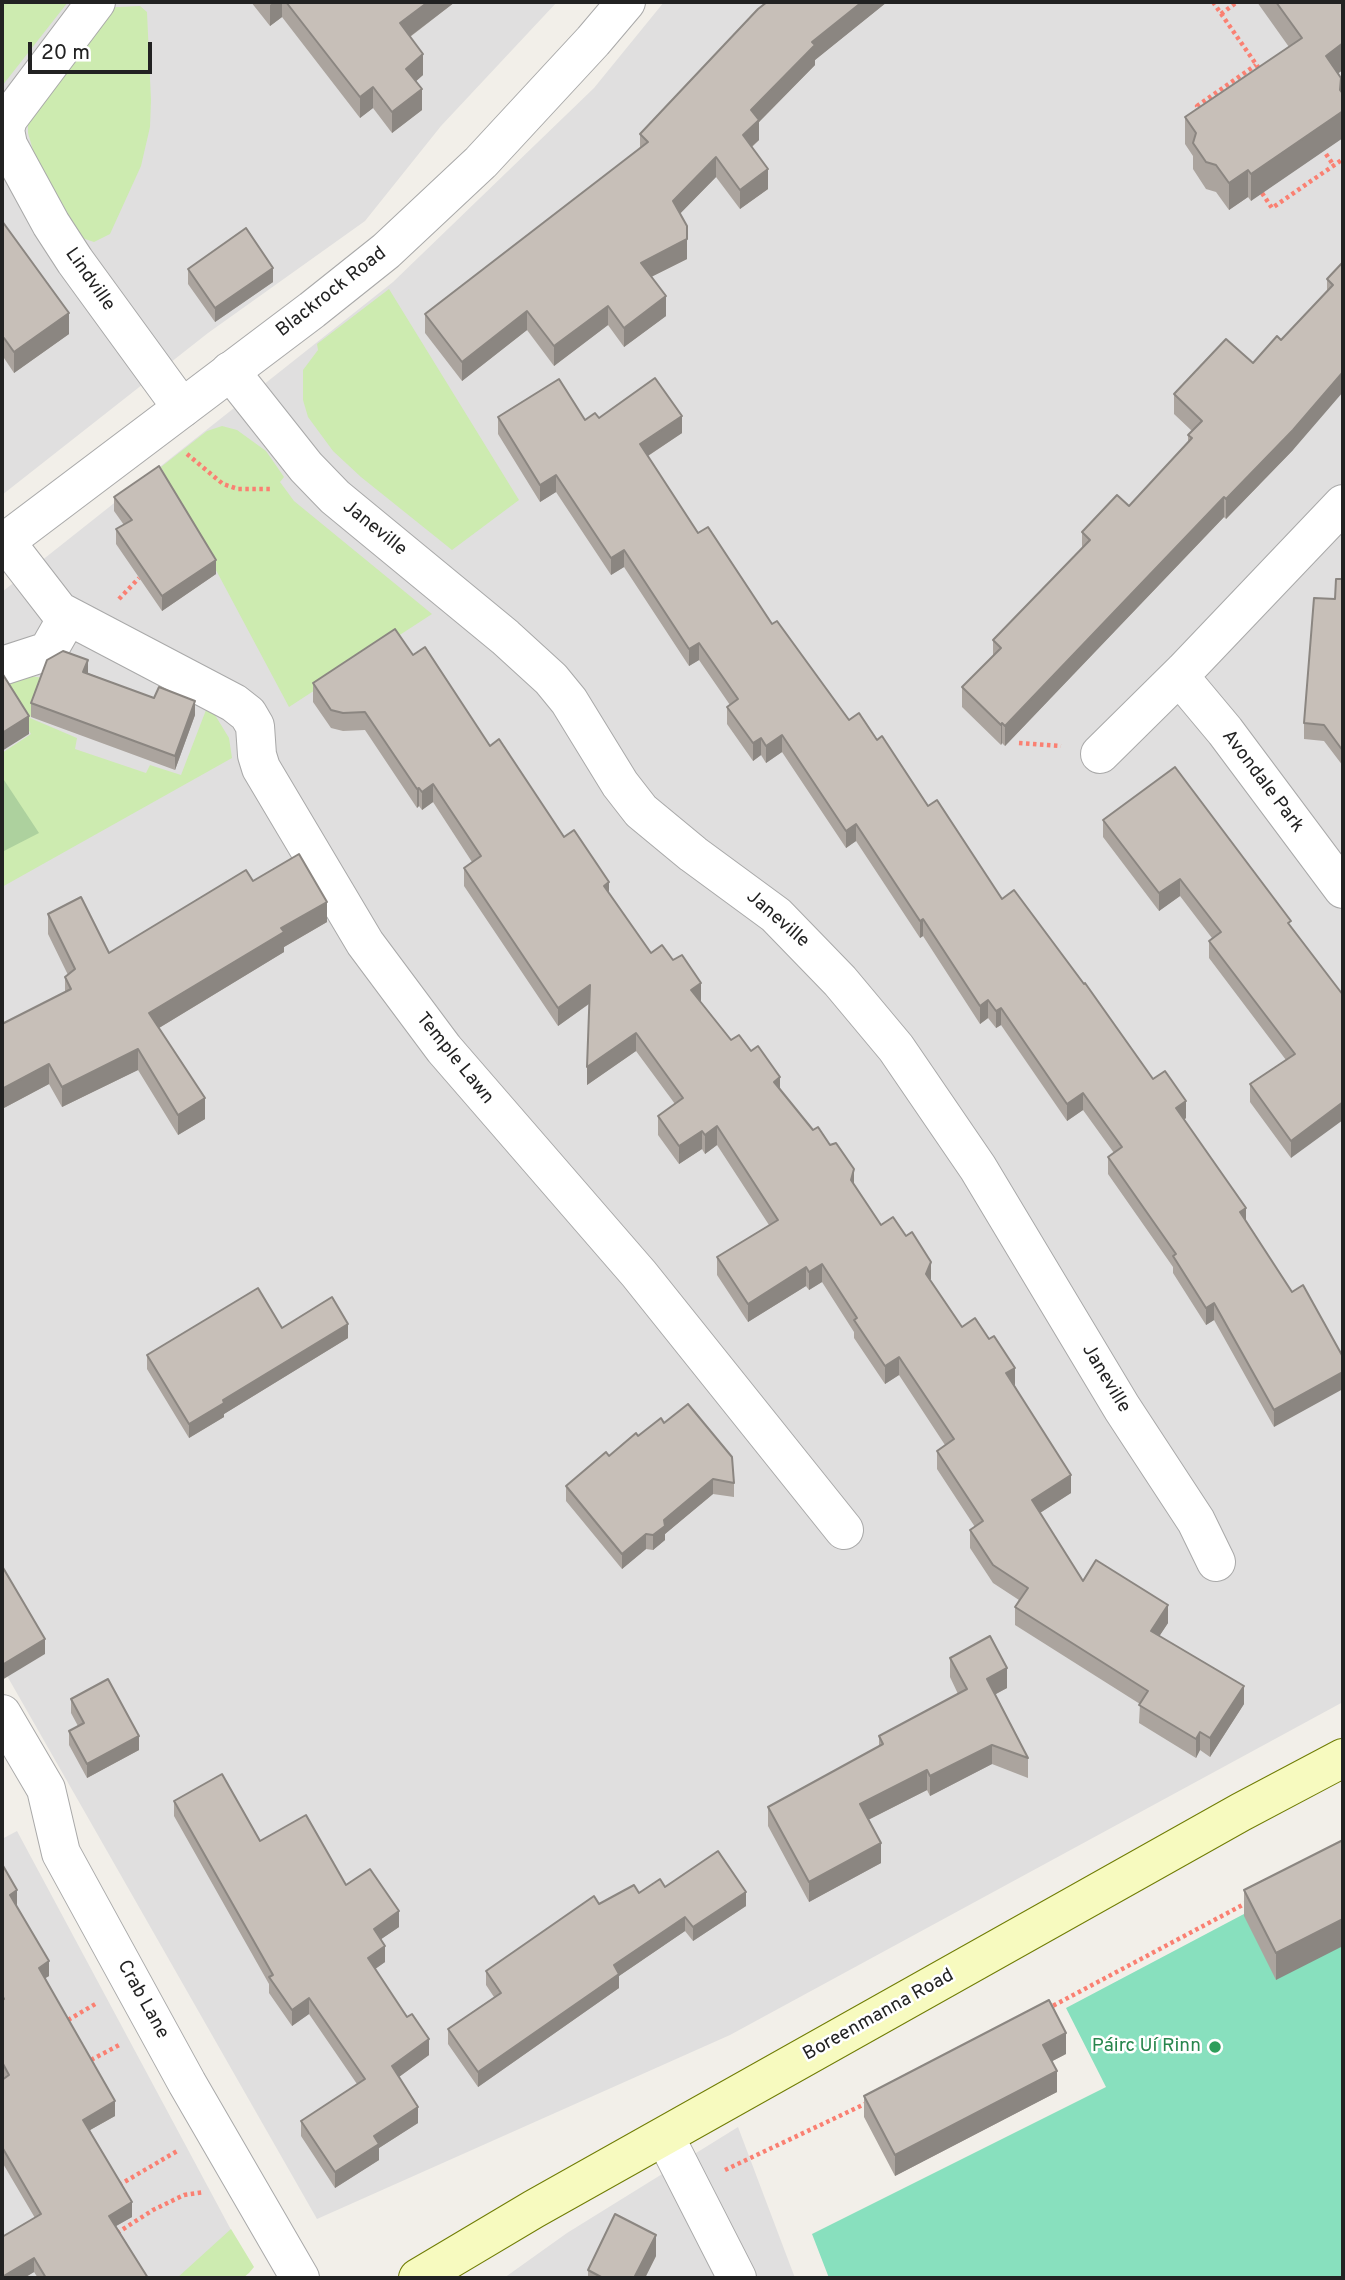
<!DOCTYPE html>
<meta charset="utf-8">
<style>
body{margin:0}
#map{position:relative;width:1345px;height:2280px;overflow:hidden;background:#f2efe9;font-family:Overpass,sans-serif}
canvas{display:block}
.frame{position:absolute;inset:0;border:4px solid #222;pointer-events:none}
.scale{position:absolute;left:28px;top:42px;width:124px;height:32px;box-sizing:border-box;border:4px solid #222;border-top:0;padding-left:9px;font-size:21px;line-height:24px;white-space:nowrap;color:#222;-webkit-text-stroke:5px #fff;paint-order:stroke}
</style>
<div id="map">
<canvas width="1345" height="2280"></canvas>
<div class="frame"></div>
<div class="scale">20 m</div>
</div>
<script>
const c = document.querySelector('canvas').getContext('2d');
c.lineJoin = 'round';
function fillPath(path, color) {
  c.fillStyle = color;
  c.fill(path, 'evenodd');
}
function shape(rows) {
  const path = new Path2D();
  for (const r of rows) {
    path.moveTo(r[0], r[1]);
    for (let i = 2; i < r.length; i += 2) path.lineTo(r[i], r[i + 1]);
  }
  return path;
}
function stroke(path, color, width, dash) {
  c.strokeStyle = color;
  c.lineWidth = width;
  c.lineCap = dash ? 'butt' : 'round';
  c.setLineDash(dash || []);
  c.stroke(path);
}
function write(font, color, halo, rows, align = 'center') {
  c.font = font + ' Overpass,sans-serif';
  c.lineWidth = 5;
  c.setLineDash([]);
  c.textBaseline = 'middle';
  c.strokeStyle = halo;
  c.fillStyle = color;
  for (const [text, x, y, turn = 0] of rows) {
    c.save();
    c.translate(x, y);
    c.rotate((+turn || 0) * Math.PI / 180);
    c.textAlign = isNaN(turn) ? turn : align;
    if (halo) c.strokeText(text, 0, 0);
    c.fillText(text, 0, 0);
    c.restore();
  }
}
fillPath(shape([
 [2,2,557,2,441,126,365,221,208,333,2,495],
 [664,2,1343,2,1343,1702,730,2035,317,2219,2,1667,2,592,393,282,594,88],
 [17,1831,252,2269,241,2278,2,2278,2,1839],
 [738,2127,795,2278,504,2278,567,2233]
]), '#e0dfdf');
fillPath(shape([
 [2,2,68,2,2,86],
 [140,6,147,12,151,100,150,127,141,166,110,234,94,242,82,238,35,157,28,133,28,121,98,8],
 [389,289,519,500,452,550,361,477,333,451,308,417,303,400,303,370,318,350,317,344],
 [222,426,237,430,266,451,284,477,280,482,294,501,432,614,289,707,161,467,207,431],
 [30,676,44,678,30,718,77,738,75,749,146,773,150,765,181,775,206,710,215,715,229,738,232,758,2,887,2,753,31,734,2,686],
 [231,2229,254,2267,249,2273,243,2278,177,2278]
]), '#cdebb0');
fillPath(shape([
 [2,777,39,833,2,852]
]), '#add19e');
fillPath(shape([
 [1343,1865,1343,2278,829,2278,812,2234,1106,2087,1066,2008,1242,1915]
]), '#88e0be');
const minor = shape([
 [2,144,8,145,51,224,75,261,182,408],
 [8,145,5,130,8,119,96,2],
 [230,371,306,467,335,497,505,637,551,679,569,701,620,784,641,811,693,854,776,915,840,981,896,1048,978,1168,1122,1408,1196,1521,1216,1562],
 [5,541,59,611,234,703,248,714,255,726,257,755,261,768,365,943,444,1049,639,1274,844,1530],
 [2,666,48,651,68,616],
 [1179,676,1225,731,1343,889],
 [1100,754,1184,671,1343,504],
 [2,1714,46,1789,61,1853,187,2083,300,2278],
 [665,2137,737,2278]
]);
const tertiary = shape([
 [2,544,312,310,386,251,481,162,593,41,626,2]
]);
const secondary = shape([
 [418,2278,534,2209,1241,1812,1343,1758]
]);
stroke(minor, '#a9a9a9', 40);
stroke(tertiary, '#a9a9a9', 40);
stroke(secondary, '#707d05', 40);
stroke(shape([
 [1213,2,1260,70],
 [1221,14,1237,2],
 [1201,112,1197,106,1256,65],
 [1326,154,1334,166],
 [1262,193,1272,208,1343,159],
 [187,454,223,484,238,489,272,489],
 [119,599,139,578],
 [1019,743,1061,746],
 [1047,2009,1250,1901],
 [68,2020,97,2003],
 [91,2060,121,2044],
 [725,2170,869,2102],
 [119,2185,179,2150],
 [117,2233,153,2210,184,2195,204,2192]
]), '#fa8072', 4.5, [3.5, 3.5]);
stroke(minor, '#fff', 38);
stroke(tertiary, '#fff', 38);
stroke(secondary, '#f7fabf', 38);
fillPath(shape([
 [251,2,455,2,410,37,423,75,416,81,422,110,392,133,373,108,360,118,282,17,270,26],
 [767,2,887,2,815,60,815,65,759,122,759,140,752,147,768,189,740,209,716,177,680,213,687,259,651,277,666,316,624,347,608,325,554,366,527,330,462,381,425,333,425,314,640,148,640,134],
 [1257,2,1343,2,1338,74,1251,201,1248,197,1229,210,1216,192,1206,189,1193,169,1193,156,1185,144,1185,117,1289,47],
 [2,221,69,334,14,373,4,358,2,360],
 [1343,262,1293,450,1226,519,1224,517,1005,746,1002,743,1001,745,962,707,962,687,993,656,993,640,1082,548,1082,532,1129,506,1188,443,1188,435,1192,431,1174,414,1174,394,1253,363,1281,340,1327,291,1327,279],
 [188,269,273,282,215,322,188,284],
 [498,417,585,420,599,418,682,433,648,456,698,533,849,720,877,740,1002,899,1153,1079,1186,1118,1184,1120,1246,1222,1292,1292,1274,1427,1214,1320,1206,1325,1173,1273,1173,1267,1108,1174,1108,1157,1114,1153,1083,1110,1067,1121,1001,1025,996,1028,988,1018,980,1024,923,936,920,938,856,841,846,848,782,752,766,763,761,755,753,761,727,724,727,707,730,705,699,660,689,666,624,567,611,575,556,492,540,502,498,434],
 [114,497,216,574,162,611,116,544,116,529,124,525,114,511],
 [1343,579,1343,766,1324,741,1304,739,1304,723,1335,599],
 [413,655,490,746,609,893,651,953,701,1001,700,1002,731,1040,780,1089,854,1185,881,1225,931,1281,962,1327,1015,1386,1071,1493,1040,1513,1083,1581,1168,1623,1159,1636,1244,1704,1210,1757,1200,1750,1196,1758,1139,1723,1140,1704,1015,1625,1015,1607,1019,1600,993,1583,970,1548,970,1530,975,1527,937,1469,937,1451,945,1445,899,1375,885,1384,854,1338,854,1332,822,1282,809,1290,806,1286,748,1322,717,1275,717,1257,769,1225,717,1145,705,1154,702,1149,679,1164,658,1135,658,1116,675,1104,636,1051,587,1085,589,1004,558,1026,464,886,464,868,472,862,433,802,422,810,419,806,417,808,365,730,343,731,331,728,313,702,313,683],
 [88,673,195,715,175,770,31,717,31,703],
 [1103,820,1291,927,1343,995,1291,1158,1250,1102,1250,1084,1286,1060,1209,958,1209,941,1212,938,1180,896,1159,911,1103,837],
 [253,881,327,922,284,947,284,952,159,1028,205,1119,178,1135,138,1070,62,1107,49,1084,2,1109,65,992,65,977,68,975,48,934,48,914,109,953],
 [282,1328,348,1338,224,1414,224,1417,189,1438,147,1369,147,1355],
 [664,1423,734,1483,734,1497,713,1494,665,1534,665,1540,653,1550,646,1549,622,1569,566,1501,566,1486,638,1436],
 [950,1658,1007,1688,995,1694,1028,1758,1028,1778,992,1764,930,1796,927,1790,868,1820,881,1863,809,1902,768,1826,768,1807,879,1747,879,1736,958,1694,950,1677],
 [71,1699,139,1750,87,1778,69,1745,69,1731,78,1726,71,1713],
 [174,1801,346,1885,399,1927,381,1939,385,1962,375,1969,429,2055,399,2077,418,2123,379,2148,379,2160,335,2188,301,2136,301,2121,357,2084,309,2014,292,2026,269,1993,269,1984,174,1816],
 [1343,1840,1276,1980,1244,1916,1244,1890],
 [2,1864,17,1905,16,1906,49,1976,45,1978,115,2116,90,2130,132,2217,116,2226,148,2278,38,2278,34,2272,24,2278,2,2278,35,2218,2,2162,2,2080,3,2079,2,2076],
 [665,1887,746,1906,693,1941,685,1931,619,1976,619,1988,478,2087,448,2044,448,2029,494,1997,486,1985,486,1971,599,1904],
 [1066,2054,1052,2061,1057,2092,895,2176,864,2117,864,2096],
 [656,2256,645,2278,588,2278,588,2270]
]), '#aba49e');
fillPath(shape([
 [274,2,282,2,282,17,270,26,270,5],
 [428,2,455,2,400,44,400,23],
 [862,2,887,2,815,60,815,65,759,122,759,140,743,154,743,135,751,110,812,42],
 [1343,43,1343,70,1326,82,1326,56],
 [423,54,423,75,406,90,406,69],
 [1341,78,1341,105,1343,111,1343,138,1251,201,1251,174,1340,90],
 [373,87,373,108,360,118,360,97],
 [422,89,422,110,392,133,392,112],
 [716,157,716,177,673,221,673,201],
 [768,169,768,189,740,209,740,190],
 [1248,170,1248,197,1229,210,1229,183],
 [687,239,687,259,641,282,641,263],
 [273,268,273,282,215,322,215,308],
 [666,296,666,316,624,347,624,328],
 [608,306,608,325,554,366,554,346],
 [527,311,527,330,462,381,462,362],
 [69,313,69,334,14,373,14,352],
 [4,338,4,358,2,360,2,339],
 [1343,372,1343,392,1293,450,1226,519,1226,499],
 [682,416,682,433,640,461,640,444],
 [556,475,556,492,540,502,540,485],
 [1224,497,1224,517,1005,746,1005,726],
 [624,550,624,567,611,575,611,558],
 [216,560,216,574,162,611,162,596],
 [699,643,699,660,689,666,689,649],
 [88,660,88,674,83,672],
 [195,701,195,715,175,770,175,756],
 [29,716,29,734,2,751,2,733],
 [1002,723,1002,743,1001,745,1001,725],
 [782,735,782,752,766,763,766,746],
 [761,738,761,755,753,761,753,743],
 [433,784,433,802,422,810,422,792],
 [419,788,419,806,417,808,417,789],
 [856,824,856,841,846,848,846,831],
 [1180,879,1180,896,1159,911,1159,893],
 [609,882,609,900,604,886],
 [327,902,327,922,284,947,284,952,149,1034,149,1013,281,928],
 [923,919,923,936,920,938,920,921],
 [701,983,701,1001,691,1009,691,990],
 [590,985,590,1003,558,1026,558,1008],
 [988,1000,988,1018,980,1024,980,1006],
 [1001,1008,1001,1025,996,1028,996,1011],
 [636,1033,636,1051,587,1085,587,1067],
 [138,1049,138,1070,62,1107,62,1087],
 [49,1064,49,1084,2,1109,2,1089],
 [780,1077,780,1095,774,1082],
 [1083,1093,1083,1110,1067,1121,1067,1104],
 [205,1098,205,1119,178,1135,178,1115],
 [1186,1101,1186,1118,1176,1125,1176,1108],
 [1343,1102,1343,1120,1291,1158,1291,1141],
 [717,1126,717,1145,705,1154,705,1135],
 [702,1131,702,1149,679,1164,679,1146],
 [854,1169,854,1187,851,1180],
 [1246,1208,1246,1225,1240,1212],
 [931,1262,931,1280,926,1274],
 [822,1264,822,1282,809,1290,809,1272],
 [806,1267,806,1286,748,1322,748,1304],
 [1214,1303,1214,1320,1206,1325,1206,1308],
 [348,1324,348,1338,224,1414,224,1417,189,1438,189,1424,223,1400],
 [899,1357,899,1375,885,1384,885,1366],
 [1015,1368,1015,1386,1006,1373],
 [1343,1372,1343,1389,1274,1427,1274,1410],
 [1071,1475,1071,1493,1032,1518,1032,1500],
 [713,1479,713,1494,665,1534,665,1540,653,1550,653,1535,664,1520],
 [646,1534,646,1549,622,1569,622,1554],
 [1168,1605,1168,1623,1151,1649,1151,1631],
 [45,1639,45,1654,2,1680,2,1665],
 [1007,1668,1007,1688,987,1699,987,1679],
 [1244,1686,1244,1704,1210,1757,1210,1738],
 [1200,1732,1200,1750,1196,1758,1196,1739],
 [139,1736,139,1750,87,1778,87,1764],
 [992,1745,992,1764,930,1796,930,1776],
 [927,1770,927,1790,860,1824,860,1804],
 [881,1843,881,1863,809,1902,809,1882],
 [17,1890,17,1905,10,1909,10,1895],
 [746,1892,746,1906,693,1941,693,1927],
 [399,1911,399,1927,374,1944,374,1929],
 [685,1917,685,1931,619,1976,619,1988,478,2087,478,2072,614,1965],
 [1343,1919,1343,1946,1276,1980,1276,1953],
 [385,1946,385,1962,368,1974,368,1958],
 [49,1961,49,1976,39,1982,39,1968],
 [309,1998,309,2014,292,2026,292,2010],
 [1066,2033,1066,2054,1043,2066,1043,2045],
 [429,2039,429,2055,392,2082,392,2066],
 [1057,2071,1057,2092,895,2176,895,2155],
 [115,2101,115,2116,83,2134,83,2120],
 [418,2107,418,2123,379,2148,379,2160,335,2188,335,2172,374,2136],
 [132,2202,132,2217,109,2230,109,2216],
 [656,2235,656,2256,645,2278,634,2278],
 [34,2258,34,2272,24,2278,2,2278,2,2277]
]), '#8b8681');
const building = shape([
 [286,2,428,2,400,23,423,54,406,69,422,89,392,112,373,87,360,97,286,2],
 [767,2,862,2,812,42,815,45,751,110,759,120,743,135,768,169,740,190,716,157,673,201,687,226,687,239,641,263,666,296,624,328,608,306,554,346,527,311,462,362,425,314,648,142,640,134,758,9,767,2],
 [1276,2,1343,2,1343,43,1326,56,1341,78,1340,90,1343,94,1343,111,1251,174,1248,170,1229,183,1216,165,1206,162,1193,143,1196,133,1185,117,1302,38,1276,2],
 [2,221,69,313,14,352,4,338,2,339,2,221],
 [246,228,273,268,215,308,188,269,246,228],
 [1343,262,1343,372,1293,430,1226,499,1224,497,1005,726,1002,723,1001,725,962,687,1001,648,993,640,1090,540,1082,532,1117,495,1129,506,1192,438,1188,435,1202,421,1174,394,1226,339,1253,363,1277,336,1281,340,1333,285,1327,279,1343,262],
 [655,378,682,416,640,444,698,533,708,527,772,624,777,621,849,720,859,713,877,740,882,736,928,806,937,800,1002,899,1014,890,1084,984,1085,983,1153,1079,1165,1071,1186,1101,1176,1108,1246,1208,1240,1212,1292,1292,1303,1285,1343,1357,1343,1372,1274,1410,1214,1303,1206,1308,1173,1256,1176,1254,1108,1157,1122,1147,1083,1093,1067,1104,1001,1008,996,1011,988,1000,980,1006,923,919,920,921,856,824,846,831,782,735,766,746,761,738,753,743,727,707,738,699,699,643,689,649,624,550,611,558,556,475,540,485,498,417,559,379,585,420,595,413,599,418,655,378],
 [159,466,216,560,162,596,116,529,132,520,114,497,159,466],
 [1336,579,1343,579,1343,751,1324,725,1304,723,1314,598,1335,599,1336,579],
 [395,629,413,655,425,647,490,746,499,739,564,837,574,830,609,882,604,886,651,953,662,945,673,960,682,955,701,983,691,990,731,1040,739,1035,751,1051,758,1046,780,1077,774,1082,813,1130,818,1127,830,1145,836,1143,854,1169,851,1180,881,1225,893,1217,906,1236,912,1232,931,1262,926,1274,962,1327,975,1318,989,1339,994,1336,1015,1368,1006,1373,1071,1475,1032,1500,1083,1581,1096,1560,1168,1605,1151,1631,1244,1686,1210,1738,1200,1732,1196,1739,1139,1705,1148,1691,1015,1607,1028,1588,993,1565,970,1530,983,1521,937,1451,954,1439,899,1357,885,1366,854,1320,857,1318,822,1264,809,1272,806,1267,748,1304,717,1257,778,1220,717,1126,705,1135,702,1131,679,1146,658,1116,683,1098,636,1033,587,1067,590,985,558,1008,464,868,481,856,433,784,422,792,419,788,417,789,365,712,343,713,331,710,313,683,395,629],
 [63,651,88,660,83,672,154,698,159,687,195,701,175,756,31,703,47,660,63,651],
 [2,673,29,716,2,733,2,673],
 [1175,767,1291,921,1288,923,1343,995,1343,1102,1291,1141,1250,1084,1295,1054,1209,941,1221,932,1180,879,1159,893,1103,820,1175,767],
 [299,854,327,902,281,928,284,932,149,1013,205,1098,178,1115,138,1049,62,1087,49,1064,2,1089,2,1024,71,989,65,977,75,969,48,914,81,897,109,953,246,870,253,881,299,854],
 [258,1288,282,1328,332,1297,348,1324,223,1400,224,1403,189,1424,147,1355,258,1288],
 [688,1404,732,1457,734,1483,713,1479,664,1520,665,1526,653,1535,646,1534,622,1554,566,1486,606,1452,609,1456,636,1433,638,1436,661,1418,664,1423,688,1404],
 [2,1566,45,1639,2,1665,2,1566],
 [990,1636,1007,1668,987,1679,1028,1758,992,1745,930,1776,927,1770,860,1804,881,1843,809,1882,768,1807,883,1744,879,1736,967,1689,950,1658,990,1636],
 [108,1679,139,1736,87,1764,69,1731,84,1723,71,1699,108,1679],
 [222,1774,260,1841,306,1815,346,1885,370,1869,399,1911,374,1929,385,1946,368,1958,407,2017,412,2014,429,2039,392,2066,418,2107,374,2136,379,2144,335,2172,301,2121,365,2079,309,1998,292,2010,269,1977,273,1975,174,1801,222,1774],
 [1343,1840,1343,1919,1276,1953,1244,1890,1343,1840],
 [718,1851,746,1892,693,1927,685,1917,614,1965,619,1974,478,2072,448,2029,501,1993,486,1971,594,1896,599,1904,634,1885,639,1893,660,1879,665,1887,718,1851],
 [2,1864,17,1890,10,1895,49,1961,39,1968,115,2101,83,2120,132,2202,109,2216,148,2278,46,2278,34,2258,2,2277,2,2237,41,2214,2,2147,2,2080,9,2075,2,2062,2,2000,4,1999,2,1995,2,1864],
 [1049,2000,1066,2033,1043,2045,1057,2071,895,2155,864,2096,1049,2000],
 [615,2214,656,2235,634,2278,603,2278,588,2270,615,2214]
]);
fillPath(building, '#c7bfb8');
stroke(building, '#8b8681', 2);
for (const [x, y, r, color] of [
 [1215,2047,7,"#2e9e5b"]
]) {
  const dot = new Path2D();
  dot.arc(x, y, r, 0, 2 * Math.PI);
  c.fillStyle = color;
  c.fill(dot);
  stroke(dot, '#fff', 2.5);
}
write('19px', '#222', '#fff', [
 ["Lindville",89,280,55],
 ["Blackrock Road",332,293,-38],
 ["Janeville",374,529,39],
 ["Avondale Park",1262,782,53],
 ["Janeville",777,920,41],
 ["Temple Lawn",454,1059,51],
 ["Janeville",1105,1379,59],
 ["Crab Lane",142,2000,61],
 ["Boreenmanna Road",879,2016,-29]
]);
write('19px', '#27864d', '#fff', [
 ["Páirc Uí Rinn",1201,2047]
], 'right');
</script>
